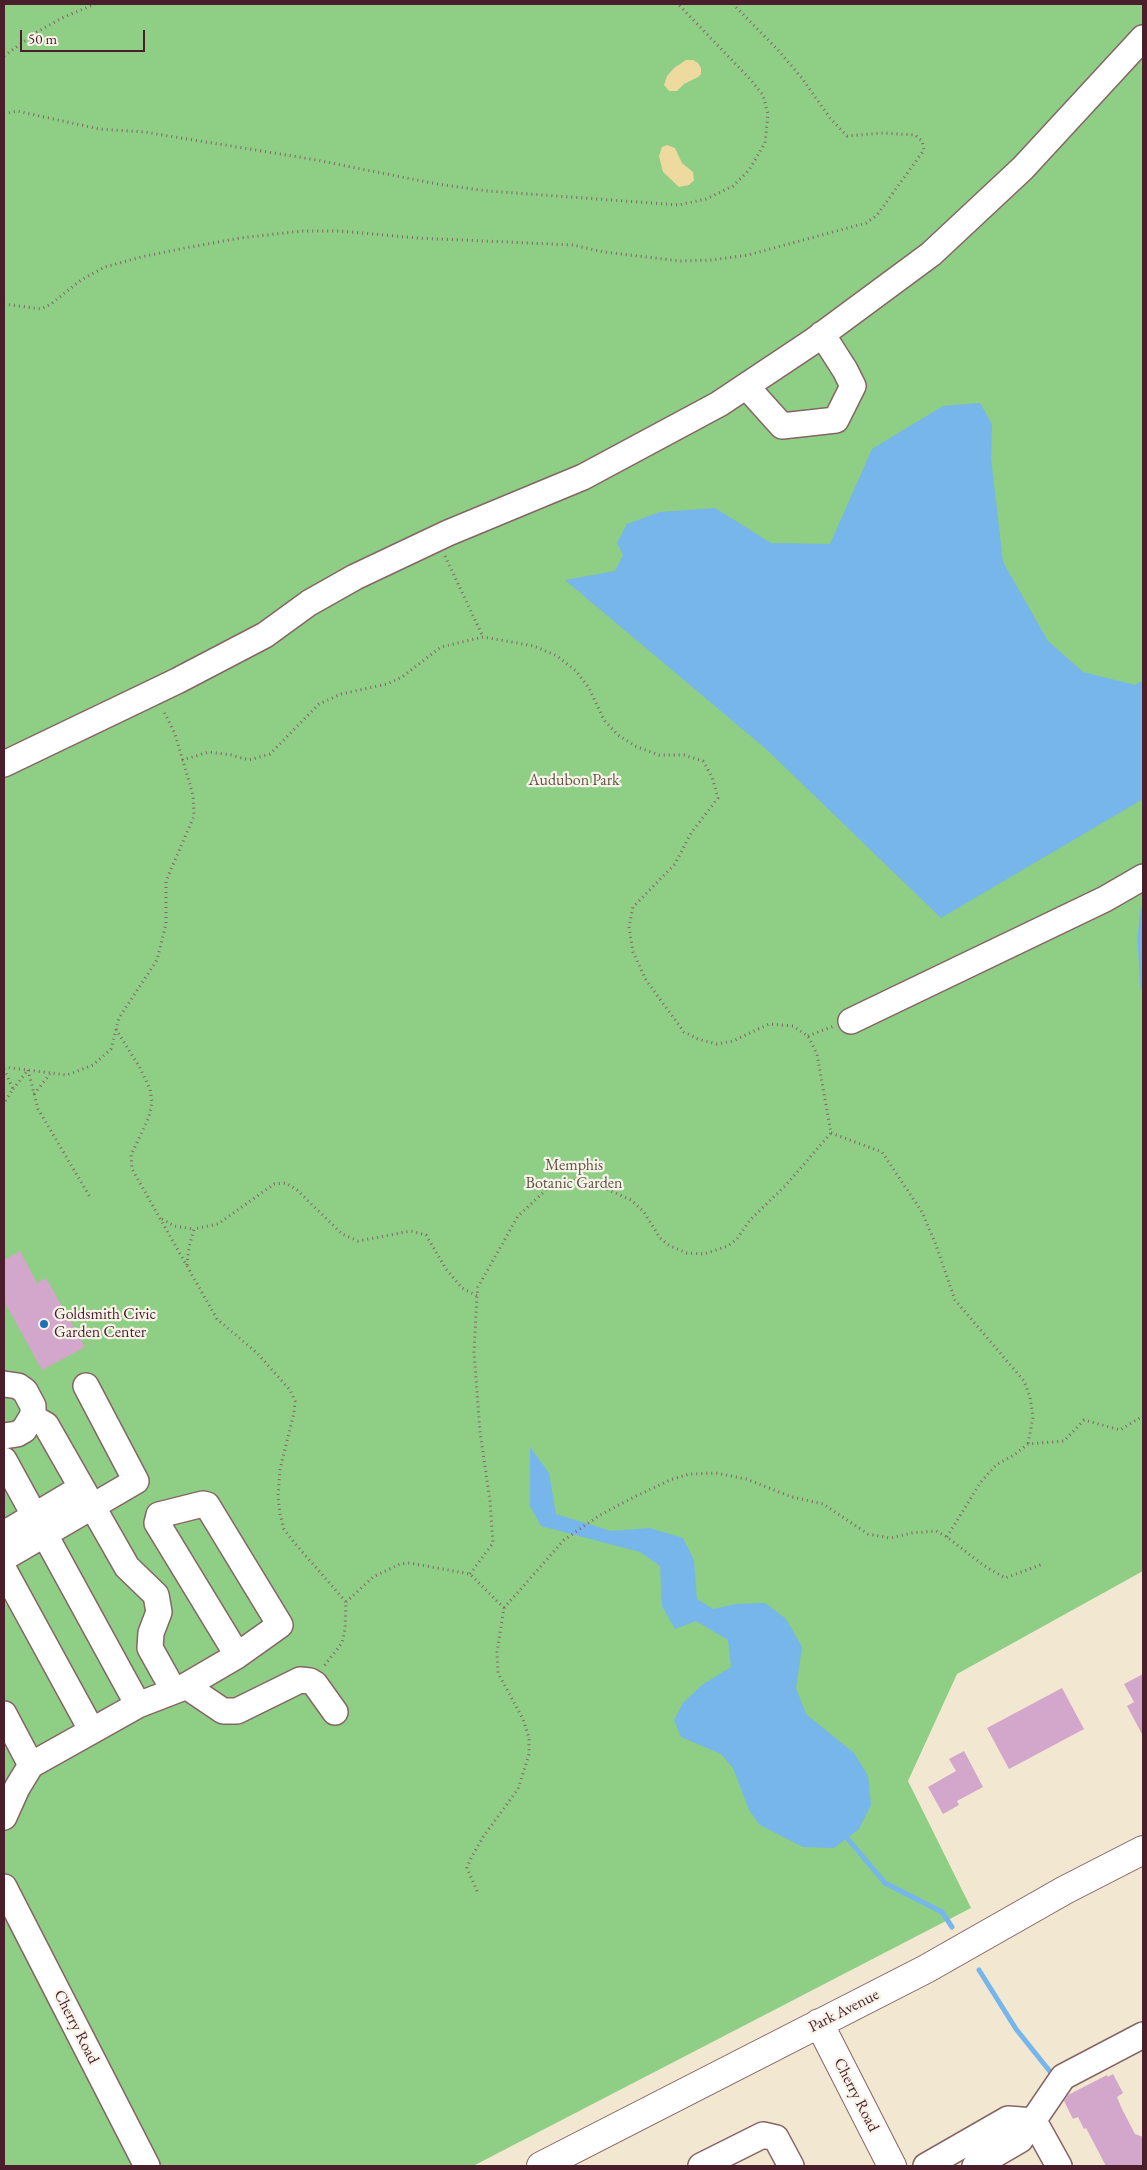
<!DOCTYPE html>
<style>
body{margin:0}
#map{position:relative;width:1147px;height:2170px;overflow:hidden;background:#f2e7d0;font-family:"EB Garamond",serif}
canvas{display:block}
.frame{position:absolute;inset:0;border:5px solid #4a1f2b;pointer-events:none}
.scale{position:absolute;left:20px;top:30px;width:125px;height:22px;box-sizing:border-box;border:2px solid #4a1f2b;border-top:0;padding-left:6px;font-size:15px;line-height:18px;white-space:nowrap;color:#4a1f2b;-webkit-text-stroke:4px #f7f3e8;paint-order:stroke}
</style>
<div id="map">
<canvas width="1147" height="2170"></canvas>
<div class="frame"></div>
<div class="scale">50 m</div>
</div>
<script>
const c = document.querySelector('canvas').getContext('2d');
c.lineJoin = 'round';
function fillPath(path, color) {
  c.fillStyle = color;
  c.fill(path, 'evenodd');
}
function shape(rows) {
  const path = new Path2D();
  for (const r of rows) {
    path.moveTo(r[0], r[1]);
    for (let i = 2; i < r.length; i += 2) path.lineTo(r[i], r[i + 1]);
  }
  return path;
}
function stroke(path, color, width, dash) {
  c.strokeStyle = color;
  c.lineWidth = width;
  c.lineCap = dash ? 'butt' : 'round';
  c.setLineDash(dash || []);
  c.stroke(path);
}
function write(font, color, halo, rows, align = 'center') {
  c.font = font + ' "EB Garamond",serif';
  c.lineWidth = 4.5;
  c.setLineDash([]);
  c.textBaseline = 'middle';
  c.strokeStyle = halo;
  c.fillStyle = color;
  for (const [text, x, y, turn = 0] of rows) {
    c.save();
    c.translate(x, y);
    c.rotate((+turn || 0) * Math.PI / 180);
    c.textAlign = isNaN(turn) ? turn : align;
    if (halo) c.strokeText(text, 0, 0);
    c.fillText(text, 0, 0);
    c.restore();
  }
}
fillPath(shape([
 [4,4,1143,4,1143,1571,957,1674,908,1781,971,1908,473,2166,4,2166]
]), '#8ece85');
fillPath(shape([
 [686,60,693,60,698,63,701,68,701,74,698,77,684,84,677,91,669,91,664,85,667,76,674,68],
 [667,145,675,148,682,163,693,172,694,180,689,185,679,187,663,172,659,156,662,147]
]), '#eeda9e');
fillPath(shape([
 [980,403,992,424,991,458,1003,562,1048,641,1083,672,1135,685,1143,681,1143,799,941,918,766,749,565,580,615,571,623,555,617,543,627,524,660,512,715,508,771,543,830,544,872,449,943,406],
 [530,1447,549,1473,556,1514,611,1531,650,1528,683,1538,694,1560,697,1599,713,1609,736,1604,765,1603,786,1619,802,1647,796,1688,806,1714,854,1753,868,1776,871,1805,859,1829,834,1848,803,1847,760,1825,749,1810,733,1768,721,1754,681,1737,674,1720,683,1703,702,1685,731,1667,728,1640,696,1621,675,1629,662,1606,660,1566,640,1552,541,1526,530,1506]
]), '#76b6ea');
stroke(shape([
 [1143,909,1140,939,1143,988],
 [847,1838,885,1883,942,1912,952,1927],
 [979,1970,1016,2029,1052,2074]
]), '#76b6ea', 5);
fillPath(shape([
 [20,1251,37,1283,46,1278,85,1347,42,1370,4,1301,4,1260],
 [1143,1674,1143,1736,1127,1706,1134,1702,1124,1684],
 [1062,1688,1084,1729,1009,1769,987,1728],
 [964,1751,983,1787,957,1801,959,1805,943,1814,928,1787,956,1771,949,1759],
 [1113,2074,1123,2093,1117,2097,1122,2109,1135,2134,1143,2137,1143,2166,1106,2166,1086,2128,1084,2129,1078,2117,1073,2119,1064,2101,1068,2095,1107,2075,1108,2077]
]), '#d3a6cb');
const minor = shape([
 [746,386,782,426,836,420,853,386,845,370,822,334],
 [4,764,177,681,265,635,309,603,355,577,448,533,583,477,719,404,812,342,931,254,1023,168,1143,38],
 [851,1021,1105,899,1143,877],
 [4,1384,18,1386,25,1391,33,1406,33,1415,24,1430,17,1434,4,1436],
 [32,1417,46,1425,127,1567,156,1595,159,1612,151,1633,150,1648,174,1691],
 [4,1460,138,1705],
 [4,1534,81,1488],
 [4,1558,136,1481,86,1386],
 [4,1570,92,1731],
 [182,1688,235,1657,280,1625,207,1505,203,1504,159,1515,157,1523,233,1648,235,1657],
 [4,1714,31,1765],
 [4,1817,17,1788,31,1765,138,1705,182,1688,189,1688,223,1711,237,1711,300,1680,310,1681,315,1684,335,1712],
 [4,1887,147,2166],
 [1034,2121,1059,2166],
 [701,2166,763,2135,776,2138,791,2166],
 [926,2166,1008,2119,1034,2121],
 [975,2166,1020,2140,1063,2077,1143,2035]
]);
const major = shape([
 [819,2023,892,2166],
 [541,2166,926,1969,1065,1890,1143,1850]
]);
stroke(minor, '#856565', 28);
stroke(major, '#856565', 30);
stroke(shape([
 [4,56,37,32,62,18,95,4],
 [4,114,17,111,99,129,144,132,311,159,437,184,488,191,679,205,706,199,733,186,749,170,765,143,768,114,763,95,750,79,678,4],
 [4,304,41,309,51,304,81,280,105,267,141,257,185,248,240,238,302,231,340,231,417,238,573,245,604,252,680,261,712,260,748,255,866,223,877,215,924,150,922,141,915,135,883,133,847,136,830,118,801,77,778,50,733,4],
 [445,556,483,637],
 [182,760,209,752,231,755,249,760,270,754,319,704,341,694,387,684,402,677,441,647,483,637,534,646,557,656,576,671,589,688,604,720,618,735,635,746,659,755,684,755,703,761,712,777,718,798,691,833,675,864,633,907,629,927,633,952,646,980,684,1032,698,1039,717,1044,733,1041,769,1024,793,1026,808,1036,817,1054,831,1133,786,1185,750,1220,737,1239,728,1246,704,1254,687,1253,670,1246,660,1238,644,1212,631,1200,595,1184,578,1180,564,1181,546,1190,518,1216,478,1287,477,1296,474,1352,480,1432,490,1501,493,1543,470,1574],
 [116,1029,140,1068,150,1089,152,1102,149,1117,131,1155,132,1169,217,1319,257,1353,290,1390,295,1401,294,1413,280,1469,278,1496,280,1514,284,1529,292,1540,346,1602,345,1629,342,1643,324,1666],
 [808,1036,834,1026],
 [4,1067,67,1075,93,1065,111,1049,119,1018,157,960,166,924,166,881,194,816,193,795,175,734,163,710],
 [4,1069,13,1089,4,1103],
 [28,1070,38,1109,90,1197],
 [13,1089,28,1070],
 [34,1094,50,1074],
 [831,1133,882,1152,922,1212,936,1245,955,1300,1024,1381,1030,1397,1033,1417,1028,1444],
 [162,1219,174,1226,194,1229],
 [187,1265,189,1247,194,1229,218,1224,274,1184,286,1183,297,1190,342,1234,358,1241,411,1231,426,1235,446,1269,462,1288,477,1296],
 [947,1537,980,1483,996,1465,1014,1455,1028,1444,1064,1441,1084,1420,1120,1430,1143,1416],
 [346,1602,373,1577,400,1564,410,1563,470,1574,504,1608,497,1652,498,1673,523,1719,529,1738,529,1754,518,1789,483,1837,471,1858,467,1868,478,1893],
 [504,1608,564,1540,600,1515,634,1497,670,1480,689,1474,716,1473,746,1479,792,1497,823,1504,868,1534,890,1538,912,1533,936,1531,947,1537,983,1565,1005,1578,1043,1564]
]), '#856565', 3, [1, 4]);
stroke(minor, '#fff', 25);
stroke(major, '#fff', 28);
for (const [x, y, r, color] of [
 [44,1324,5,"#1f6fb2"]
]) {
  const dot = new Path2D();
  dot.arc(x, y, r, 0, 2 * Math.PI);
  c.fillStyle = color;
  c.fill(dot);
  stroke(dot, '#f7f3e8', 2);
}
write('16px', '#5e5446', '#f7f3e8', [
 ["Audubon Park",574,781],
 ["Memphis",574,1166],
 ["Botanic Garden",574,1184]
]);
write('16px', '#4a1f2b', '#f7f3e8', [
 ["Goldsmith Civic",54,1315],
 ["Garden Center",54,1333]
], 'left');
write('16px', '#4a1f2b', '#f7f3e8', [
 ["Park Avenue",844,2011,-27],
 ["Cherry Road",76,2027,63],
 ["Cherry Road",856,2095,63]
]);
</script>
